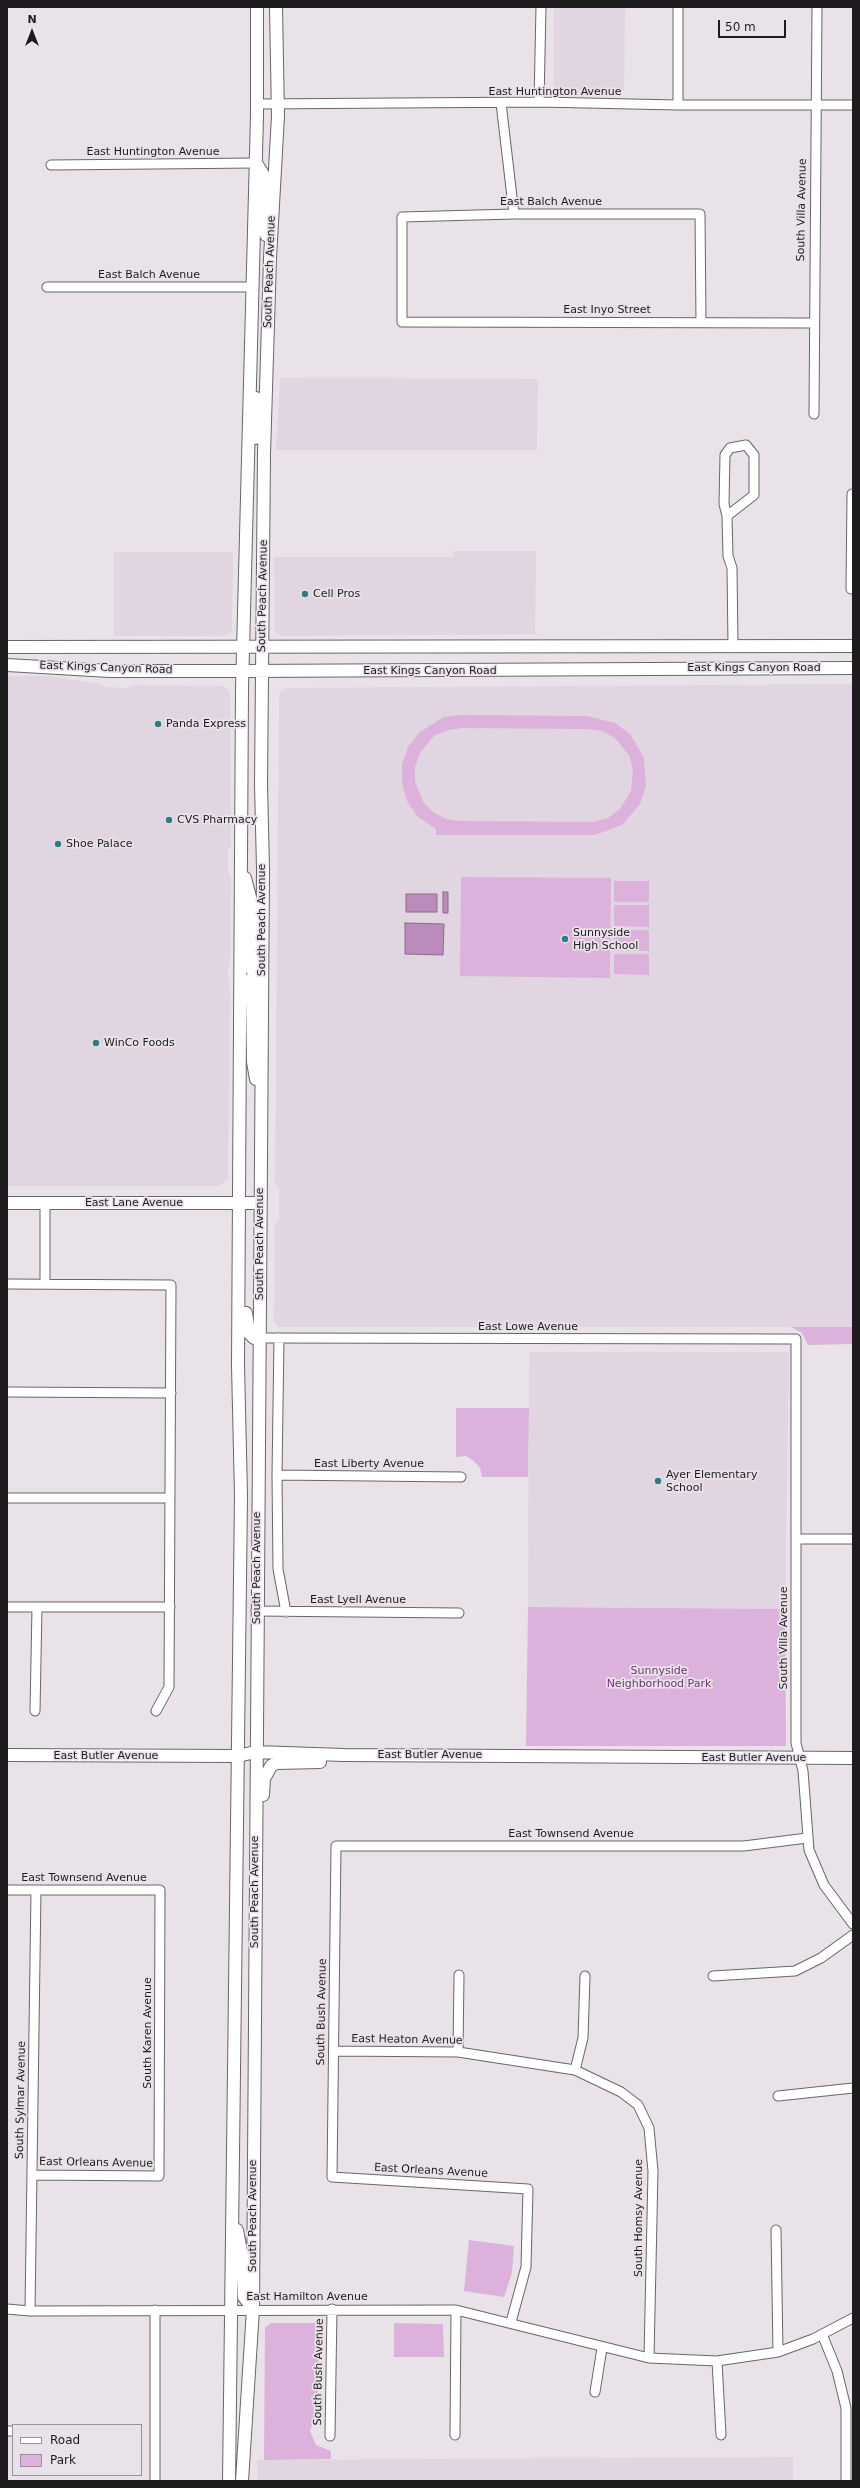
<!DOCTYPE html>
<style>
body{margin:0}
#map{position:relative;width:860px;height:2488px;overflow:hidden;background:#e9e3e9;font-family:"DejaVu Sans",sans-serif}
canvas{display:block}
.frame{position:absolute;inset:0;border:8px solid #1d1b1d;pointer-events:none}
.legend{position:absolute;left:12px;top:2424px;width:130px;height:52px;box-sizing:border-box;background:#e9e3e9;border:1px solid #979397;margin:0;padding:5px 7px;list-style:none;font-size:12px;color:#1d1b1d}
.legend li{display:flex;align-items:center;gap:8px;height:20px}
.legend b{width:20px;border:1px solid #979397}
.north{position:absolute;left:12px;top:12px;width:40px;height:40px;-webkit-text-stroke:3px #e9e3e9;paint-order:stroke;rotate:0deg;font-size:11px;font-weight:700;line-height:16px;text-align:center;color:#1d1b1d}
.north::after{content:'';display:block;margin:auto;width:14px;height:18px;background:#1d1b1d;clip-path:polygon(50% 0,100% 100%,50% 72%,0 100%)}
.scale{position:absolute;left:718px;top:20px;width:68px;height:18px;box-sizing:border-box;border:2px solid #1d1b1d;border-top:0;padding-left:5px;font-size:12px;line-height:14px;white-space:nowrap;color:#1d1b1d;-webkit-text-stroke:3px #e9e3e9;paint-order:stroke}
</style>
<div id="map">
<canvas width="860" height="2488"></canvas>
<div class="frame"></div>
<ul class="legend">
<li><b style="height:5px;background:#fff"></b>Road</li>
<li><b style="height:11px;background:#dcb2dc"></b>Park</li>
</ul>
<div class="north">N</div>
<div class="scale">50 m</div>
</div>
<script>
const c = document.querySelector('canvas').getContext('2d');
c.lineJoin = 'round';
function fillPath(path, color) {
  c.fillStyle = color;
  c.fill(path, 'evenodd');
}
function shape(rows) {
  const path = new Path2D();
  for (const r of rows) {
    path.moveTo(r[0], r[1]);
    for (let i = 2; i < r.length; i += 2) path.lineTo(r[i], r[i + 1]);
  }
  return path;
}
function stroke(path, color, width, dash) {
  c.strokeStyle = color;
  c.lineWidth = width;
  c.lineCap = dash ? 'butt' : 'round';
  c.setLineDash(dash || []);
  c.stroke(path);
}
function write(font, color, halo, rows, align = 'center') {
  c.font = font + ' "DejaVu Sans",sans-serif';
  c.lineWidth = 3.5;
  c.setLineDash([]);
  c.textBaseline = 'middle';
  c.strokeStyle = halo;
  c.fillStyle = color;
  for (const [text, x, y, turn = 0] of rows) {
    c.save();
    c.translate(x, y);
    c.rotate((+turn || 0) * Math.PI / 180);
    c.textAlign = isNaN(turn) ? turn : align;
    if (halo) c.strokeText(text, 0, 0);
    c.fillText(text, 0, 0);
    c.restore();
  }
}
fillPath(shape([
 [554,7,625,7,624,91,554,89],
 [280,378,538,379,537,450,276,450],
 [453,551,536,551,535,634,281,636,275,632,274,557,453,557],
 [114,552,233,552,232,632,224,636,114,636],
 [7,676,49,676,99,684,104,687,127,688,132,685,223,686,230,692,231,846,228,851,228,872,231,877,230,966,228,969,230,992,228,1179,219,1186,7,1186],
 [853,684,853,1327,279,1327,274,1322,275,1224,279,1220,279,1188,275,1184,279,694,285,688],
 [529,1352,787,1352,789,1354,785,1609,528,1607],
 [793,2457,793,2481,257,2481,257,2460]
]), '#e0d5e0');
fillPath(shape([
 [462,715,587,716,615,723,630,734,644,758,646,786,640,804,622,825,595,835,436,835,436,829,418,817,407,801,402,783,402,764,408,747,420,732,444,717],
 [462,728,587,729,602,731,615,738,629,755,633,769,631,791,620,809,608,818,594,822,461,821,446,819,433,812,423,802,415,781,415,767,420,753,434,736,448,730],
 [461,877,611,878,610,978,460,976],
 [614,881,649,881,649,902,614,902],
 [614,905,649,905,649,927,614,926],
 [614,930,649,930,649,951,614,951],
 [614,954,649,954,649,975,614,974],
 [791,1327,853,1327,853,1344,808,1345,802,1333],
 [456,1408,529,1408,528,1477,482,1477,480,1468,474,1461,466,1456,456,1457],
 [528,1607,785,1609,786,1746,526,1746],
 [469,2240,514,2246,512,2273,504,2297,464,2291],
 [271,2323,315,2323,319,2327,318,2410,310,2431,316,2445,331,2451,331,2459,264,2460,265,2328],
 [394,2323,443,2324,444,2357,394,2357]
]), '#dcb2dc');
const water = shape([
 [443,892,448,892,448,913,443,913,443,892],
 [406,894,437,894,437,912,406,912,406,894],
 [405,923,444,924,443,955,405,954,405,923]
]);
fillPath(water, '#bb8cbb');
stroke(water, '#8c6a8c', 1);
const street = shape([
 [539,102,541,7],
 [501,103,514,214],
 [258,104,539,102,678,105,853,105],
 [678,105,678,7],
 [51,165,256,163],
 [47,287,252,287],
 [701,322,700,214,514,214,402,217,402,322,813,323],
 [814,414,817,7],
 [727,516,754,495,754,455,746,445,730,448,725,455,724,504,727,516,728,556,732,568,733,645],
 [851,589,852,494],
 [45,1203,45,1284],
 [7,1284,171,1285,169,1687,156,1711],
 [259,1338,796,1339,796,1743,803,1771,809,1850,824,1885,853,1924],
 [279,1338,277,1475,278,1569,286,1612],
 [7,1392,171,1393],
 [277,1475,461,1477],
 [7,1498,170,1498],
 [796,1539,853,1539],
 [7,1607,170,1607],
 [256,1611,459,1613],
 [35,1711,37,1607],
 [7,1890,160,1890,159,2176,32,2175],
 [585,1976,583,2038,575,2070,621,2092,638,2105,649,2128,653,2171,649,2358],
 [713,1976,795,1971,821,1958,853,1935],
 [334,2051,458,2052,575,2070],
 [458,2052,459,1975],
 [778,2096,853,2088],
 [776,2230,778,2352],
 [7,2309,30,2311,456,2310,649,2358,717,2361,778,2352,813,2339,853,2318],
 [30,2311,36,1890],
 [511,2322,526,2267,528,2189,332,2177,336,1846,744,1846,807,1838],
 [822,2334,837,2371,846,2408,846,2481],
 [717,2361,721,2435],
 [595,2392,602,2348],
 [7,2431,13,2431],
 [455,2435,456,2310],
 [330,2436,332,2309],
 [155,2481,155,2310]
]);
const secondary = shape([
 [256,163,264,176,264,219,266,235],
 [256,438,256,398],
 [7,647,853,646],
 [7,665,110,671,242,671,853,668],
 [245,878,251,901,251,967,254,975,262,980],
 [241,979,249,982,252,988,253,1062,256,1079],
 [7,1203,260,1203],
 [246,1313,249,1333,254,1338,259,1338],
 [7,1755,238,1756,255,1752,344,1755,853,1758],
 [263,1795,264,1779,271,1766,276,1763,320,1762],
 [237,2230,243,2262,244,2297,253,2309],
 [229,2481,241,1496,238,1365,242,688,257,116,257,7],
 [242,2481,253,2309,263,869,261,784,264,454,270,258,278,116,276,7]
]);
stroke(street, '#6a656a', 11);
stroke(secondary, '#6a656a', 14);
stroke(street, '#fff', 9);
stroke(secondary, '#fff', 12);
for (const [x, y, r, color] of [
 [305,594,4,"#327b81"],
 [158,724,4,"#327b81"],
 [169,820,4,"#327b81"],
 [58,844,4,"#327b81"],
 [565,939,4,"#327b81"],
 [96,1043,4,"#327b81"],
 [658,1481,4,"#327b81"]
]) {
  const dot = new Path2D();
  dot.arc(x, y, r, 0, 2 * Math.PI);
  c.fillStyle = color;
  c.fill(dot);
  stroke(dot, '#e9e3e9', 1.5);
}
write('11px', '#1d1b1d', '#e9e3e9', [
 ["East Huntington Avenue",555,92],
 ["East Huntington Avenue",153,152],
 ["East Balch Avenue",551,202],
 ["South Villa Avenue",802,210,-89],
 ["South Peach Avenue",270,272,-88],
 ["East Balch Avenue",149,275],
 ["East Inyo Street",607,310],
 ["South Peach Avenue",263,596,-89],
 ["East Kings Canyon Road",106,668,2],
 ["East Kings Canyon Road",754,668],
 ["East Kings Canyon Road",430,671],
 ["South Peach Avenue",262,920,-90],
 ["East Lane Avenue",134,1203],
 ["South Peach Avenue",260,1244,-90],
 ["East Lowe Avenue",528,1327],
 ["East Liberty Avenue",369,1464],
 ["South Peach Avenue",257,1568,-90],
 ["East Lyell Avenue",358,1600],
 ["South Villa Avenue",784,1638,-90],
 ["East Butler Avenue",430,1755],
 ["East Butler Avenue",106,1756],
 ["East Butler Avenue",754,1758],
 ["East Townsend Avenue",571,1834],
 ["East Townsend Avenue",84,1878],
 ["South Peach Avenue",255,1892,-90],
 ["South Bush Avenue",322,2012,-89],
 ["South Karen Avenue",148,2033,-90],
 ["East Heaton Avenue",407,2040,1],
 ["South Sylmar Avenue",21,2100,-89],
 ["East Orleans Avenue",96,2163,1],
 ["East Orleans Avenue",431,2171,3],
 ["South Peach Avenue",253,2216,-90],
 ["South Homsy Avenue",639,2218,-90],
 ["East Hamilton Avenue",307,2297],
 ["South Bush Avenue",319,2372,-89]
]);
write('11px', '#1d1b1d', '#e9e3e9', [
 ["Cell Pros",313,594],
 ["Panda Express",166,724],
 ["CVS Pharmacy",177,820],
 ["Shoe Palace",66,844],
 ["Sunnyside",573,933],
 ["High School",573,946],
 ["WinCo Foods",104,1043],
 ["Ayer Elementary",666,1475],
 ["School",666,1488]
], 'left');
write('11px', '#6f3571', '#e9e3e9', [
 ["Sunnyside",659,1671],
 ["Neighborhood Park",659,1684]
]);
</script>
